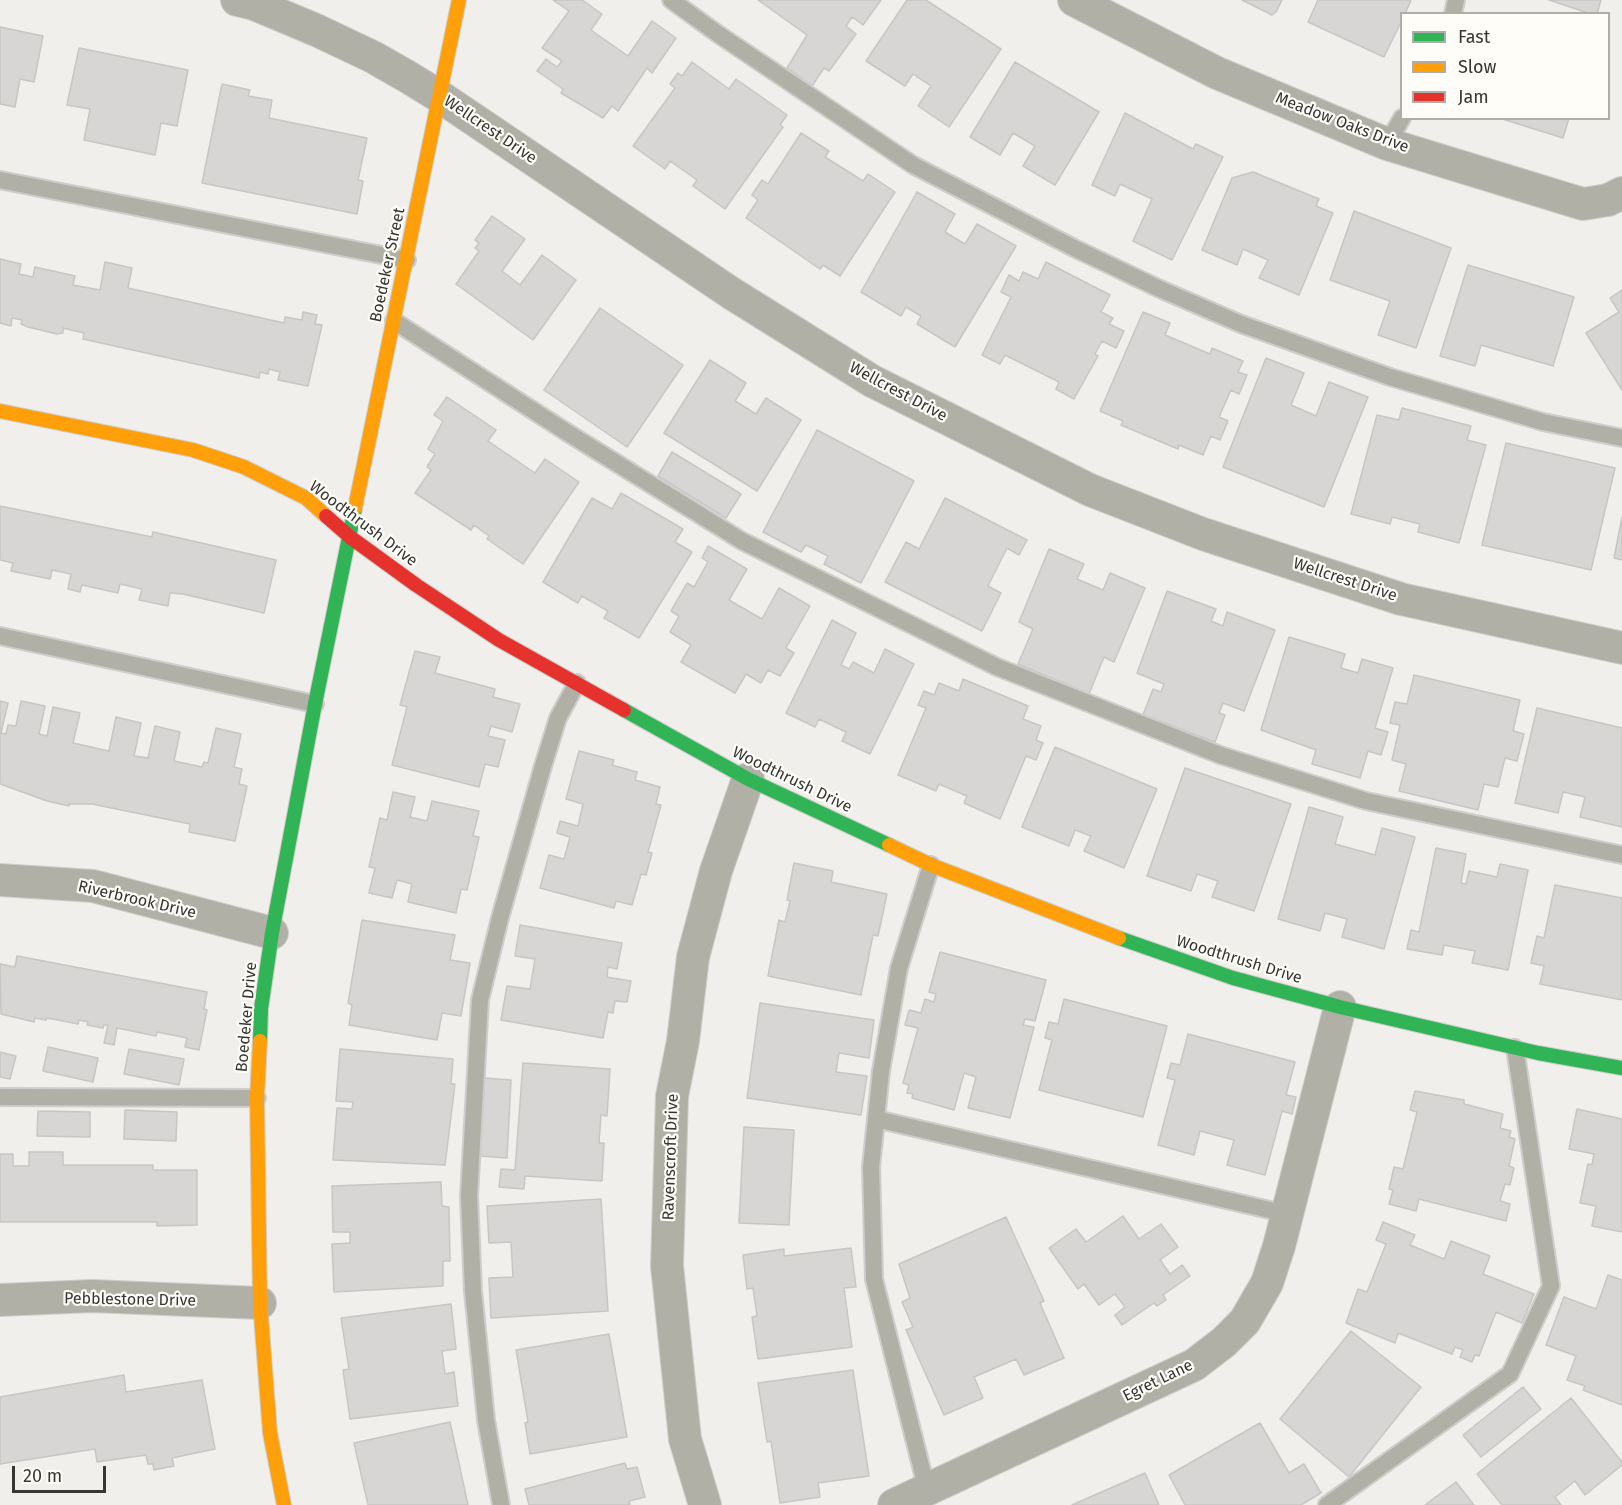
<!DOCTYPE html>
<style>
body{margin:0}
#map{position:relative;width:1622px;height:1505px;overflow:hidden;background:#f0efeb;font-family:"Fira Sans",sans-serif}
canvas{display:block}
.legend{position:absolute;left:1400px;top:12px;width:210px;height:108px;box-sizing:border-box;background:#fefdf8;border:2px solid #aeada9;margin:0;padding:8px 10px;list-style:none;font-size:18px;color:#363633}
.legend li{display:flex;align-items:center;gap:12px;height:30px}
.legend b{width:30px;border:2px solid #aeada9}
.scale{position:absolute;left:12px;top:1466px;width:94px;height:27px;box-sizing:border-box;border:3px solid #363633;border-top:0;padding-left:8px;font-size:18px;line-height:21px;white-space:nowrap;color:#363633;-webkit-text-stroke:4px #fefdf8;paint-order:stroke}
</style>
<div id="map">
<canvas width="1622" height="1505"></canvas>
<ul class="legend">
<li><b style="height:8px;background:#30b455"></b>Fast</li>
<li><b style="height:8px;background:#ff9f0a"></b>Slow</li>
<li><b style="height:8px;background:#e5322d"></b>Jam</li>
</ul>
<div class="scale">20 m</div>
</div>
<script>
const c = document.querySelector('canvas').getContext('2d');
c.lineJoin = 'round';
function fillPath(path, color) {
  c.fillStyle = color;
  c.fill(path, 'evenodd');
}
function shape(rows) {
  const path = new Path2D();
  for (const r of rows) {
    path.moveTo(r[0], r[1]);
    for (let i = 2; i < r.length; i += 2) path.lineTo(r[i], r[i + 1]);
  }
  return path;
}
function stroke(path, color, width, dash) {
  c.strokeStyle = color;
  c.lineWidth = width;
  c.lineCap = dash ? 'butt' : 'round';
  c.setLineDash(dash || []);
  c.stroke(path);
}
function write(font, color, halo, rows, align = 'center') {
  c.font = font + ' "Fira Sans",sans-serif';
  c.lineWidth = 4.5;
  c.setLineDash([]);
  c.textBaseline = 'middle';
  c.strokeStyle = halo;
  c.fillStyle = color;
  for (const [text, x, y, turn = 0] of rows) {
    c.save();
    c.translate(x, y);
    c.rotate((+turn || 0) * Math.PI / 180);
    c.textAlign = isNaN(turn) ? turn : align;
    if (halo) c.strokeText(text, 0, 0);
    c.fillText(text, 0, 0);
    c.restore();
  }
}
const building = shape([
 [553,0,582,0,602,14,591,30,628,56,652,21,676,38,652,73,647,68,618,111,612,106,603,118,561,93,563,89,537,71,546,59,557,67,562,61,542,48,569,11,553,0],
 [758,0,881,0,863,25,852,17,846,26,856,34,829,71,824,68,812,86,787,68,807,35,758,0],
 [907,0,926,0,1001,49,949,127,918,106,931,86,913,74,905,86,866,61,907,0],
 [1242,0,1282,0,1276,12,1272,15,1242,0],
 [1318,0,1411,0,1405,14,1402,14,1402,20,1384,57,1308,22,1318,0],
 [1549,0,1601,0,1597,14,1591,14,1549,0],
 [0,27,43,36,34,82,20,79,15,107,0,104,0,27],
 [79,48,188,70,177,126,161,123,155,155,84,140,90,109,67,105,79,48],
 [692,62,729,89,736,79,787,115,780,125,783,127,725,209,693,186,697,180,670,161,665,169,633,146,675,88,670,84,678,73,682,76,692,62],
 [1015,62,1099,112,1055,185,1023,166,1035,146,1013,133,1000,155,970,137,1015,62],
 [222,84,250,90,248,96,272,100,269,118,367,138,358,180,363,181,357,214,202,183,222,84],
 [1125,113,1193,149,1196,144,1223,157,1172,260,1133,241,1152,199,1120,184,1115,196,1092,185,1125,113],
 [1499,118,1569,118,1563,138,1499,118],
 [801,133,829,151,825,157,863,181,868,174,895,192,840,276,823,265,820,269,746,218,758,200,752,195,762,180,768,184,801,133],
 [1253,172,1319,199,1316,206,1333,213,1299,295,1259,278,1268,260,1243,249,1237,265,1202,250,1232,178,1253,172],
 [917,192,955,214,945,232,965,244,977,224,1016,246,955,347,917,324,921,316,906,307,901,316,861,292,917,192],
 [1354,211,1451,248,1416,348,1378,335,1390,301,1330,280,1354,211],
 [492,216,525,239,502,271,520,285,542,255,576,280,533,340,456,284,479,251,475,248,479,243,475,240,492,216],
 [0,259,21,264,19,274,33,277,35,267,75,276,73,285,100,290,105,262,132,268,128,288,284,323,285,317,302,320,303,312,317,315,315,324,322,325,308,386,278,380,280,372,269,369,268,374,260,372,259,378,83,339,84,333,63,328,63,333,57,334,28,327,21,324,22,320,12,318,11,326,0,323,0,259],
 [1046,262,1110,295,1101,312,1113,318,1109,324,1124,331,1116,348,1102,341,1095,354,1098,356,1074,399,1056,389,1059,382,1005,355,1000,364,982,355,1011,297,1001,292,1009,275,1019,281,1023,272,1038,279,1046,262],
 [1468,265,1574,297,1553,366,1481,345,1475,366,1440,356,1468,265],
 [1622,290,1622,390,1586,333,1619,312,1610,298,1622,290],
 [600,308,683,365,627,447,544,390,600,308],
 [1143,312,1170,323,1165,335,1210,354,1212,348,1243,361,1238,372,1247,375,1239,394,1231,390,1219,417,1228,421,1220,440,1211,436,1203,455,1179,445,1178,449,1121,425,1123,421,1100,411,1143,312],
 [1266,358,1304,373,1291,405,1316,416,1329,382,1368,397,1324,507,1223,467,1266,358],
 [710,360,746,383,735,401,756,414,766,398,801,420,757,491,664,433,710,360],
 [447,397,496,430,488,441,535,473,545,459,579,482,523,564,487,539,489,536,474,525,471,530,415,493,431,470,427,467,435,454,428,449,443,421,434,415,447,397],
 [1402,408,1471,426,1467,440,1486,445,1459,543,1418,532,1420,524,1392,517,1390,524,1351,514,1377,415,1399,420,1402,408],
 [817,430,914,481,861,583,824,564,828,556,806,545,801,552,763,532,817,430],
 [1506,443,1615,468,1591,570,1482,545,1506,443],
 [672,452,741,494,726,518,658,476,672,452],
 [621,493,683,529,675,542,692,552,639,638,604,618,608,611,582,596,578,603,543,582,592,498,612,509,621,493],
 [945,498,1027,540,1019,555,1007,548,988,586,1001,593,982,631,885,582,906,542,919,549,945,498],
 [0,506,152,537,153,532,276,560,264,613,183,594,170,593,168,606,139,600,142,589,120,584,118,593,82,585,80,592,68,589,71,574,52,570,50,579,11,571,13,563,0,560,0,506],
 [1622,517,1622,560,1614,558,1622,517],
 [708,546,747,569,729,600,762,619,779,588,810,606,786,648,794,653,780,676,768,670,761,683,746,674,735,693,681,662,691,645,670,632,679,616,671,611,687,583,694,587,708,562,702,558,708,546],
 [1049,549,1084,564,1077,579,1103,590,1110,573,1145,588,1114,662,1104,657,1089,694,1018,664,1033,629,1019,622,1049,549],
 [1167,591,1216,609,1211,621,1223,626,1227,612,1275,630,1244,711,1223,703,1219,713,1225,715,1215,742,1143,715,1153,689,1161,692,1164,684,1137,673,1167,591],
 [832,620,856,633,841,665,849,669,853,662,874,673,885,649,914,664,870,754,842,741,846,732,819,719,815,727,786,713,832,620],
 [1289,637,1345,654,1341,668,1358,673,1362,659,1393,668,1375,728,1388,732,1381,755,1368,751,1360,778,1312,764,1316,750,1261,730,1289,637],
 [415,651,440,657,435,673,495,689,493,697,520,704,512,732,491,726,488,736,505,740,498,767,485,764,479,787,392,765,407,707,400,705,415,651],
 [1414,675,1520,700,1513,731,1524,734,1517,761,1505,758,1498,787,1484,784,1478,810,1399,791,1406,764,1392,760,1400,725,1390,723,1395,702,1407,704,1414,675],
 [963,679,1028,706,1023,719,1041,726,1036,740,1043,743,1036,760,1026,756,1000,819,964,803,967,796,939,784,936,791,898,775,926,708,918,705,924,691,934,695,939,683,959,691,963,679],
 [0,701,8,703,1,733,6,734,8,725,16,726,21,701,45,706,39,734,47,736,53,707,80,713,73,743,109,751,116,717,141,723,134,756,148,758,155,726,180,732,174,761,202,767,204,762,208,763,216,728,241,734,234,767,242,769,239,784,247,786,235,841,189,832,190,824,92,804,69,804,69,806,47,801,0,784,0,701],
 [1537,708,1622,728,1622,827,1580,817,1585,797,1563,792,1558,813,1515,803,1537,708],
 [1055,747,1157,789,1124,868,1084,851,1091,836,1075,830,1069,846,1022,827,1055,747],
 [579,751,614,760,612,765,637,772,635,780,660,787,656,804,661,805,648,852,652,853,646,875,641,874,632,905,616,901,614,908,540,888,549,855,564,859,570,837,557,833,560,821,578,826,583,804,566,799,579,751],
 [1185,768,1291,804,1254,911,1212,897,1218,881,1197,874,1191,891,1147,876,1185,768],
 [393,792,415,797,410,817,427,821,432,801,479,811,473,836,479,837,467,890,461,889,456,913,408,902,412,884,397,880,392,898,369,893,375,868,369,867,380,818,387,820,393,792],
 [1309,807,1343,817,1335,844,1375,855,1382,828,1415,837,1384,949,1342,937,1347,919,1325,913,1320,931,1278,919,1309,807],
 [1436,848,1466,854,1461,883,1466,884,1469,871,1497,877,1500,864,1528,870,1508,970,1472,963,1475,951,1444,945,1442,955,1407,949,1411,930,1419,932,1436,848],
 [794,863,833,871,831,882,887,894,878,936,873,935,861,995,768,976,779,920,785,922,790,901,787,900,794,863],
 [1555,885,1622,898,1622,1000,1540,984,1544,966,1531,963,1537,936,1544,938,1555,885],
 [362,920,455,935,450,960,470,963,461,1016,442,1013,437,1040,349,1025,352,1005,348,1003,362,920],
 [520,925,622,943,617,969,608,967,607,977,631,981,627,1002,615,1001,613,1013,608,1012,603,1038,501,1020,507,986,530,989,535,959,515,956,520,925],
 [940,952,1046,980,1035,1021,1025,1019,1023,1025,1034,1027,1010,1118,968,1108,976,1077,964,1073,954,1110,912,1098,913,1094,907,1093,909,1085,903,1083,918,1028,905,1025,909,1010,921,1013,925,999,934,1002,936,994,929,992,940,952],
 [17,956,207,992,204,1009,207,1010,199,1050,185,1047,187,1038,157,1032,156,1036,117,1028,114,1045,104,1043,108,1025,104,1025,103,1028,87,1025,88,1022,79,1020,78,1024,47,1018,46,1020,35,1018,34,1022,1,1014,0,964,15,967,17,956],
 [1064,999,1167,1026,1143,1117,1039,1090,1052,1040,1045,1038,1049,1022,1058,1024,1064,999],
 [760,1003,874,1020,869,1058,839,1053,836,1072,867,1076,861,1115,747,1098,760,1003],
 [1188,1034,1295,1062,1286,1095,1296,1097,1292,1114,1282,1111,1265,1175,1227,1165,1234,1140,1200,1131,1194,1155,1158,1145,1175,1080,1167,1078,1171,1063,1180,1065,1188,1034],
 [48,1047,98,1058,93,1082,43,1071,48,1047],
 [129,1049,184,1059,179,1085,124,1074,129,1049],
 [340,1049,453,1059,451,1084,455,1084,445,1165,333,1160,337,1108,352,1109,353,1102,336,1101,340,1049],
 [0,1052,16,1056,10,1079,0,1077,0,1052],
 [523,1063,610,1069,607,1116,601,1115,599,1143,604,1143,602,1181,525,1176,524,1189,499,1187,501,1169,515,1170,523,1063],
 [484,1078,511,1080,507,1158,480,1156,484,1078],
 [1415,1091,1464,1100,1464,1104,1503,1114,1500,1128,1511,1131,1509,1137,1515,1139,1509,1166,1514,1168,1510,1185,1505,1184,1500,1201,1510,1204,1506,1221,1419,1199,1416,1211,1389,1204,1393,1190,1389,1189,1394,1167,1403,1169,1417,1112,1410,1110,1415,1091],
 [1577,1109,1622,1119,1622,1232,1592,1226,1596,1206,1580,1203,1588,1164,1592,1165,1594,1154,1569,1149,1577,1109],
 [125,1110,177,1112,176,1141,124,1139,125,1110],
 [38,1111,90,1112,90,1137,37,1136,38,1111],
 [744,1127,794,1130,789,1225,739,1223,744,1127],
 [29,1152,63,1152,63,1165,153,1165,153,1170,197,1170,197,1225,157,1226,157,1222,0,1222,0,1154,13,1154,13,1166,29,1166,29,1152],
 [441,1182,442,1206,449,1207,450,1261,443,1261,443,1286,334,1292,332,1244,350,1243,350,1232,333,1232,332,1186,441,1182],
 [601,1199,608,1311,491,1318,489,1278,513,1277,511,1242,489,1243,487,1206,601,1199],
 [1123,1216,1139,1239,1161,1224,1178,1247,1160,1260,1170,1274,1182,1265,1190,1276,1163,1295,1166,1300,1157,1306,1154,1303,1122,1325,1115,1315,1125,1307,1115,1294,1099,1305,1084,1284,1078,1289,1049,1248,1076,1229,1086,1242,1123,1216],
 [1006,1217,1044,1301,1040,1303,1064,1358,1024,1375,1016,1359,974,1377,983,1398,944,1415,906,1330,913,1327,902,1302,910,1298,899,1264,1006,1217],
 [1383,1222,1415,1235,1410,1245,1444,1259,1451,1241,1490,1256,1483,1274,1534,1294,1522,1323,1496,1312,1479,1356,1475,1355,1472,1362,1460,1357,1463,1350,1455,1347,1452,1354,1398,1333,1395,1343,1346,1323,1358,1289,1367,1292,1386,1244,1376,1240,1383,1222],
 [851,1248,856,1287,844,1288,852,1347,758,1359,752,1317,757,1316,753,1288,747,1289,743,1255,784,1249,784,1256,851,1248],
 [1608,1275,1622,1280,1622,1405,1583,1390,1585,1386,1567,1380,1576,1356,1546,1345,1564,1297,1596,1309,1608,1275],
 [451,1304,456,1349,442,1351,445,1374,454,1372,458,1406,350,1419,343,1370,349,1369,341,1318,451,1304],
 [1351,1331,1421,1387,1349,1477,1280,1419,1351,1331],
 [609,1334,627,1437,530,1454,525,1423,528,1422,516,1350,609,1334],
 [853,1370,869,1476,818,1483,820,1497,780,1503,771,1441,767,1442,758,1383,853,1370],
 [124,1375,126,1392,202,1380,215,1449,172,1458,174,1466,154,1470,153,1464,148,1464,146,1455,97,1462,95,1449,0,1464,0,1397,124,1375],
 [1523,1387,1541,1409,1481,1457,1463,1435,1523,1387],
 [1571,1398,1622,1462,1622,1465,1585,1495,1575,1481,1555,1497,1561,1505,1502,1505,1477,1474,1571,1398],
 [450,1422,468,1505,368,1505,354,1443,450,1422],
 [1260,1423,1289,1473,1304,1464,1321,1493,1301,1505,1185,1505,1169,1475,1260,1423],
 [625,1463,627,1469,637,1467,645,1497,629,1501,630,1505,529,1505,525,1489,625,1463],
 [1145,1473,1159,1505,1072,1505,1145,1473],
 [1456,1482,1474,1505,1425,1505,1456,1482]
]);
fillPath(building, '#d7d6d5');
stroke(building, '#c7c6c4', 1.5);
const lane = shape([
 [671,0,718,34,913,165,1076,249,1160,289,1241,324,1390,377,1543,422,1622,438],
 [1453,14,1456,0],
 [1387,144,1402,118],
 [0,180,407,260],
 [394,321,568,433,742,541,997,667,1220,755,1366,801,1622,855],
 [0,636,315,704],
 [0,1097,257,1098],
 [876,1119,1287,1214],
 [927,1490,874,1279,871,1167,881,1071,899,968,931,865],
 [501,1505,486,1420,473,1291,469,1196,480,1000,500,918,543,766,558,718,577,683],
 [1327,1505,1510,1374,1551,1286,1515,1048]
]);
const street = shape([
 [237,0,254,4,316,30,373,57,408,77,439,96,731,293,872,381,1090,490,1203,534,1401,599,1622,648],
 [1074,0,1217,73,1387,144,1583,204,1608,200,1622,193],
 [0,880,93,886,272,933],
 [0,1300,92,1296,260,1303],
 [705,1505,685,1439,667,1266,672,1096,683,1041,693,957,716,871,748,779],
 [894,1505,1194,1365,1224,1342,1245,1321,1267,1283,1279,1246,1340,1007]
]);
const fast = shape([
 [624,710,748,779,889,845],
 [1119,938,1233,978,1340,1007,1538,1053,1622,1068],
 [260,1041,261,1009,272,933,315,704,355,508]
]);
const slow = shape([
 [0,411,193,450,244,467,306,498,326,516],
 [355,508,459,0],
 [889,845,931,865,1119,938],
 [260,1041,257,1098,260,1303,270,1433,284,1505]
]);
const jam = shape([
 [326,516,350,537,416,585,499,640,624,710]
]);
stroke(lane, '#cecdcb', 20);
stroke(street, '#cecdcb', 34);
stroke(fast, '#cecdcb', 16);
stroke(slow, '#cecdcb', 16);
stroke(jam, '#cecdcb', 16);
stroke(lane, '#b1b0a6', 16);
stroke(street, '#b1b0a6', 32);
stroke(fast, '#30b455', 14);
stroke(slow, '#ff9f0a', 14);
stroke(jam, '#e5322d', 14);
write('16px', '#363633', '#fefdf8', [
 ["Meadow Oaks Drive",1342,123,21],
 ["Wellcrest Drive",490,130,34],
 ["Boedeker Street",388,265,-78],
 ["Wellcrest Drive",898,392,28],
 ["Woodthrush Drive",363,524,37],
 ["Wellcrest Drive",1345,580,18],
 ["Woodthrush Drive",792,780,26],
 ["Riverbrook Drive",137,900,13],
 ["Woodthrush Drive",1239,960,17],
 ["Boedeker Drive",247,1017,-85],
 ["Ravenscroft Drive",671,1157,-88],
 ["Pebblestone Drive",130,1300,1],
 ["Egret Lane",1158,1381,-26]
]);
</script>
